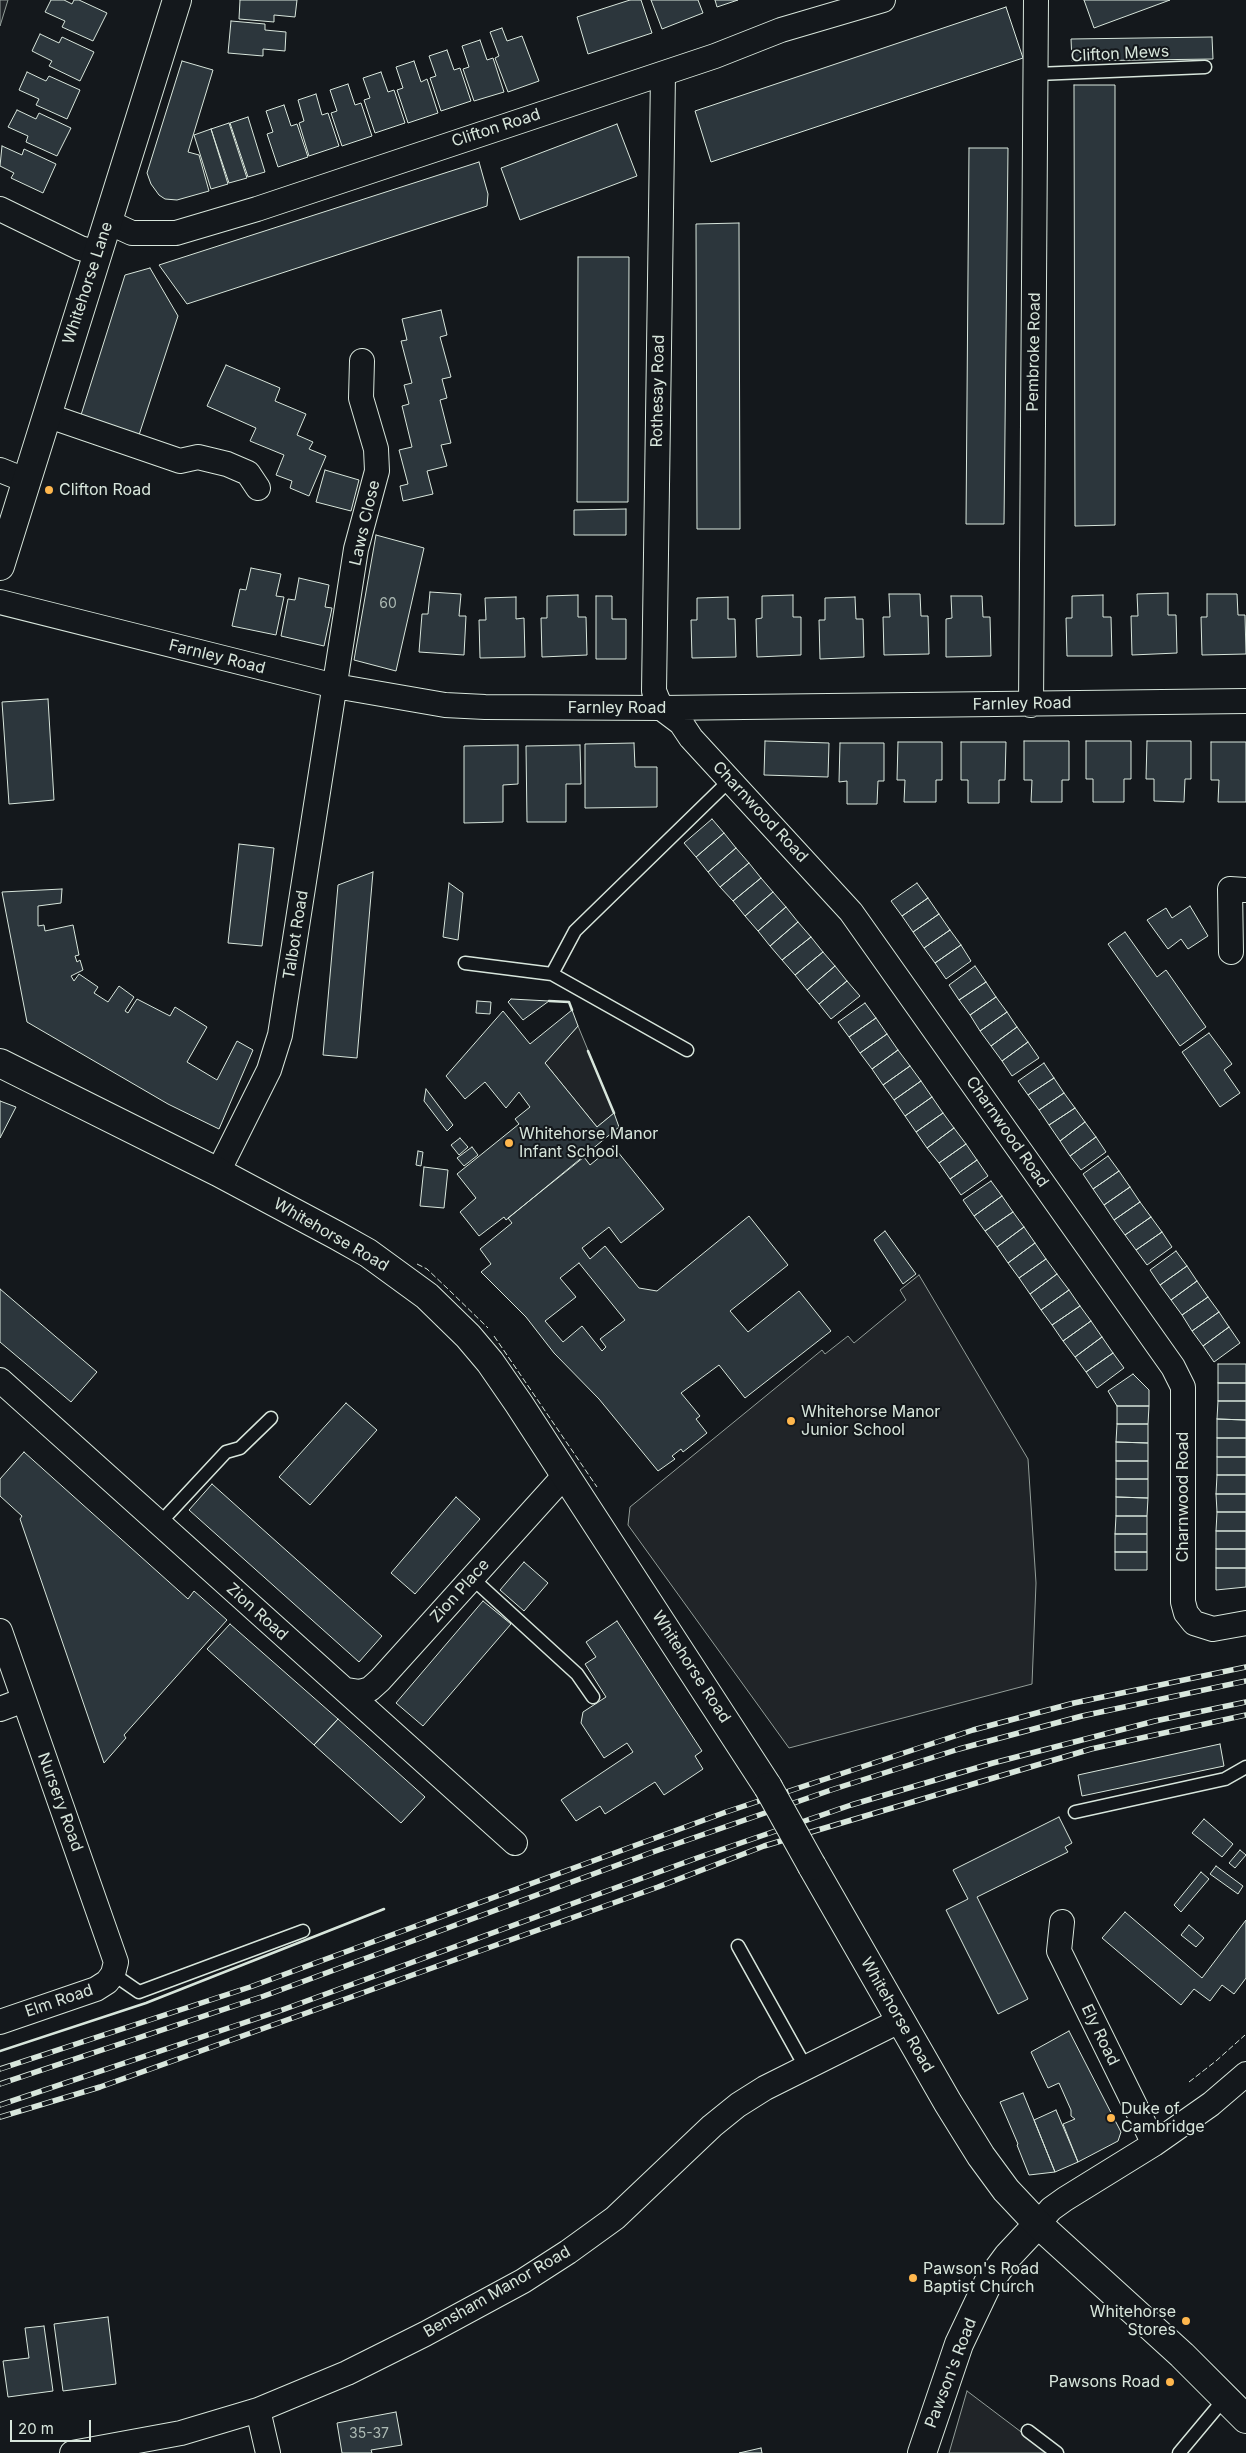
<!DOCTYPE html>
<style>
body{margin:0}
#map{position:relative;width:1246px;height:2453px;overflow:hidden;background:#14181c;font-family:Inter,sans-serif}
canvas{display:block}
.scale{position:absolute;left:10px;top:2420px;width:81px;height:22px;box-sizing:border-box;border:2px solid #d8e6dc;border-top:0;padding-left:6px;font-size:15px;line-height:18px;white-space:nowrap;color:#d8e6dc;-webkit-text-stroke:4px #14181c;paint-order:stroke}
</style>
<div id="map">
<canvas width="1246" height="2453"></canvas>
<div class="scale">20 m</div>
</div>
<script>
const c = document.querySelector('canvas').getContext('2d');
c.lineJoin = 'round';
function fillPath(path, color) {
  c.fillStyle = color;
  c.fill(path, 'evenodd');
}
function shape(rows) {
  const path = new Path2D();
  for (const r of rows) {
    path.moveTo(r[0], r[1]);
    for (let i = 2; i < r.length; i += 2) path.lineTo(r[i], r[i + 1]);
  }
  return path;
}
function stroke(path, color, width, dash) {
  c.strokeStyle = color;
  c.lineWidth = width;
  c.lineCap = dash ? 'butt' : 'round';
  c.setLineDash(dash || []);
  c.stroke(path);
}
function write(font, color, halo, rows, align = 'center') {
  c.font = font + ' Inter,sans-serif';
  c.lineWidth = 4;
  c.setLineDash([]);
  c.textBaseline = 'middle';
  c.strokeStyle = halo;
  c.fillStyle = color;
  for (const [text, x, y, turn = 0] of rows) {
    c.save();
    c.translate(x, y);
    c.rotate((+turn || 0) * Math.PI / 180);
    c.textAlign = isNaN(turn) ? turn : align;
    if (halo) c.strokeText(text, 0, 0);
    c.fillText(text, 0, 0);
    c.restore();
  }
}
const green = shape([
 [0,0,8,0,0,26,0,0],
 [578,1026,614,1113,597,1127,545,1063,578,1026],
 [919,1275,1028,1459,1036,1583,1032,1684,789,1748,628,1525,630,1507,822,1350,825,1354,848,1336,854,1343,906,1300,900,1290,919,1275],
 [967,2391,1049,2453,949,2453,967,2391]
]);
fillPath(green, '#202428');
stroke(green, '#939e99', 1);
const building = shape([
 [51,0,64,0,72,4,74,0,79,0,107,13,93,41,62,27,65,21,45,12,51,0],
 [240,0,297,0,295,17,274,15,274,22,239,19,240,0],
 [630,0,641,0,652,33,588,54,577,17,630,0],
 [651,0,698,0,703,13,662,29,651,0],
 [715,0,738,0,717,7,715,0],
 [1084,0,1170,0,1094,28,1084,0],
 [1006,7,1023,58,711,162,695,111,1006,7],
 [231,21,265,24,265,30,286,32,285,51,263,49,263,56,228,53,231,21],
 [502,28,507,41,522,36,539,81,508,92,495,58,499,56,490,32,502,28],
 [40,34,59,43,62,37,94,52,80,81,49,66,52,61,32,51,40,34],
 [1212,37,1213,59,1072,61,1071,39,1212,37],
 [480,40,487,60,493,58,504,92,474,101,463,69,469,67,462,46,480,40],
 [447,50,454,70,460,68,471,101,441,111,430,78,436,76,429,56,447,50],
 [182,61,213,70,188,152,199,155,209,191,177,200,165,199,159,195,151,184,147,173,182,61],
 [414,61,421,82,427,79,438,113,408,123,397,90,403,88,396,67,414,61],
 [27,72,46,81,49,76,80,90,67,119,36,105,39,99,19,90,27,72],
 [381,72,388,92,394,90,405,123,375,133,364,100,370,98,363,78,381,72],
 [348,84,355,105,361,103,372,136,342,146,331,113,337,111,330,90,348,84],
 [1074,85,1115,85,1115,525,1075,526,1074,85],
 [316,94,322,115,328,113,339,146,309,156,299,123,304,121,298,100,316,94],
 [284,105,291,126,297,124,308,157,278,167,267,134,273,132,266,111,284,105],
 [17,110,36,119,39,113,71,128,57,156,26,142,28,136,8,127,17,110],
 [248,117,265,172,248,177,230,123,248,117],
 [229,123,247,178,229,183,211,129,229,123],
 [617,124,637,176,520,220,501,168,617,124],
 [211,129,228,184,211,189,194,135,211,129],
 [2,146,22,155,24,149,56,164,43,193,11,178,14,173,0,166,2,146],
 [969,148,1008,148,1004,524,966,524,969,148],
 [479,162,488,194,487,206,187,304,159,265,479,162],
 [739,223,740,529,697,529,696,224,739,223],
 [578,257,629,257,628,502,577,502,578,257],
 [150,268,178,316,139,435,81,415,125,275,150,268],
 [441,310,447,335,440,337,451,377,442,379,447,398,440,400,451,443,441,445,447,466,427,471,433,494,403,501,400,486,408,484,399,450,412,447,402,406,409,404,404,385,412,383,401,341,407,340,402,319,441,310],
 [226,365,280,388,275,401,306,414,297,435,313,442,309,449,326,456,309,496,290,488,292,481,276,475,284,455,250,441,256,428,207,406,226,365],
 [325,470,359,480,351,511,316,502,325,470],
 [626,509,626,535,574,535,574,510,626,509],
 [376,535,424,548,396,671,354,660,376,535],
 [251,568,281,574,276,596,284,597,276,635,232,626,240,589,246,590,251,568],
 [299,578,329,585,325,607,332,608,324,646,281,636,288,599,295,600,299,578],
 [430,592,461,594,459,616,466,616,464,655,419,652,422,614,428,614,430,592],
 [1168,593,1168,615,1176,615,1177,653,1132,655,1131,616,1138,616,1137,594,1168,593],
 [889,594,920,594,921,616,928,616,929,654,884,655,883,617,890,617,889,594],
 [1207,594,1237,594,1238,615,1245,615,1246,654,1202,655,1201,617,1207,617,1207,594],
 [578,595,578,617,586,617,587,655,542,657,541,618,547,618,547,596,578,595],
 [793,595,793,617,801,617,801,655,757,657,756,619,762,618,762,596,793,595],
 [1103,595,1103,617,1111,617,1112,656,1067,656,1066,618,1072,618,1072,596,1103,595],
 [596,596,612,596,612,619,626,619,626,659,596,659,596,596],
 [951,596,982,596,983,617,990,617,991,656,946,657,946,619,952,618,951,596],
 [516,597,516,619,524,618,525,657,480,658,479,620,486,620,485,598,516,597],
 [728,597,728,619,735,619,736,657,692,658,691,620,697,620,697,598,728,597],
 [855,597,856,619,863,619,864,657,820,659,819,620,825,620,825,598,855,597],
 [48,699,54,800,9,804,2,702,48,699],
 [765,741,829,743,828,777,764,775,765,741],
 [1024,741,1069,741,1069,780,1062,780,1062,802,1031,802,1032,780,1024,780,1024,741],
 [1086,741,1131,741,1131,779,1124,779,1124,802,1093,802,1093,779,1086,779,1086,741],
 [1147,741,1191,741,1191,779,1185,779,1184,802,1154,801,1154,779,1146,779,1147,741],
 [898,742,942,742,942,780,936,780,936,802,904,802,905,780,897,780,898,742],
 [961,742,1006,742,1005,780,999,780,999,803,968,803,968,780,961,780,961,742],
 [1211,742,1246,742,1246,802,1218,802,1219,780,1211,780,1211,742],
 [634,743,635,767,657,767,657,807,585,808,585,744,634,743],
 [840,743,884,743,884,781,878,781,877,804,847,804,847,781,839,782,840,743],
 [518,745,518,784,503,785,503,822,464,823,464,746,518,745],
 [580,745,581,784,566,784,566,822,527,822,526,746,580,745],
 [712,819,724,833,696,857,684,843,712,819],
 [724,833,736,848,708,872,696,857,724,833],
 [239,844,274,848,262,946,228,943,239,844],
 [736,848,749,863,720,887,708,872,736,848],
 [749,863,761,878,733,901,720,887,749,863],
 [373,872,357,1058,323,1055,338,885,373,872],
 [761,878,773,892,745,916,733,901,761,878],
 [449,883,463,893,458,940,443,937,449,883],
 [917,883,928,898,902,916,891,901,917,883],
 [62,889,61,903,38,906,38,926,44,925,45,931,73,925,79,955,75,956,77,962,80,960,83,970,71,976,74,981,79,974,98,987,94,993,108,1002,119,986,134,997,125,1011,128,1013,137,999,170,1016,175,1007,207,1027,187,1062,217,1080,237,1041,253,1050,219,1129,168,1104,27,1022,2,892,62,889],
 [773,892,786,907,758,931,745,916,773,892],
 [928,898,939,914,913,932,902,916,928,898],
 [1190,906,1208,936,1188,949,1181,939,1168,949,1147,920,1166,908,1172,918,1190,906],
 [786,907,798,922,770,946,758,931,786,907],
 [939,914,950,930,924,948,913,932,939,914],
 [798,922,811,937,782,960,770,946,798,922],
 [950,930,961,945,935,963,924,948,950,930],
 [1125,932,1157,977,1166,970,1206,1027,1180,1046,1108,944,1125,932],
 [811,937,823,952,795,975,782,960,811,937],
 [961,945,971,961,946,979,935,963,961,945],
 [823,952,835,966,807,990,795,975,823,952],
 [835,966,847,981,819,1004,807,990,835,966],
 [975,966,986,982,959,1000,949,985,975,966],
 [847,981,860,996,831,1019,819,1004,847,981],
 [986,982,996,997,970,1015,959,1000,986,982],
 [996,997,1007,1012,980,1031,970,1015,996,997],
 [511,999,549,1001,523,1020,508,1002,511,999],
 [477,1001,491,1002,490,1014,476,1013,477,1001],
 [865,1003,876,1018,849,1037,838,1022,865,1003],
 [572,1010,578,1026,545,1063,597,1127,614,1113,619,1127,506,1220,504,1217,479,1236,460,1212,476,1198,457,1174,519,1124,515,1119,530,1107,519,1092,506,1108,485,1082,465,1099,446,1076,503,1011,530,1044,572,1010],
 [1007,1012,1017,1027,991,1046,980,1031,1007,1012],
 [876,1018,887,1034,860,1053,849,1037,876,1018],
 [1017,1027,1028,1042,1002,1061,991,1046,1017,1027],
 [1209,1033,1232,1064,1224,1070,1240,1093,1220,1107,1182,1052,1209,1033],
 [887,1034,898,1050,872,1069,860,1053,887,1034],
 [1028,1042,1039,1058,1012,1076,1002,1061,1028,1042],
 [898,1050,910,1066,883,1085,872,1069,898,1050],
 [1044,1063,1054,1078,1028,1095,1018,1081,1044,1063],
 [910,1066,921,1081,894,1100,883,1085,910,1066],
 [1054,1078,1064,1093,1039,1110,1028,1095,1054,1078],
 [921,1081,932,1097,905,1116,894,1100,921,1081],
 [426,1089,453,1125,447,1131,424,1101,426,1089],
 [1064,1093,1075,1108,1049,1125,1039,1110,1064,1093],
 [932,1097,943,1113,916,1132,905,1116,932,1097],
 [0,1101,16,1107,0,1138,0,1101],
 [1075,1108,1085,1122,1060,1141,1049,1125,1075,1108],
 [943,1113,954,1128,927,1148,916,1132,943,1113],
 [1085,1122,1096,1137,1070,1156,1060,1141,1085,1122],
 [954,1128,966,1144,939,1163,927,1148,954,1128],
 [1096,1137,1106,1152,1081,1170,1070,1156,1096,1137],
 [460,1138,468,1147,459,1155,451,1145,460,1138],
 [966,1144,977,1160,950,1179,939,1163,966,1144],
 [613,1146,664,1209,621,1243,609,1227,582,1248,590,1259,605,1246,639,1288,657,1291,749,1216,788,1265,730,1311,748,1332,799,1291,831,1331,745,1398,719,1365,681,1393,700,1416,696,1419,707,1433,683,1452,681,1449,672,1456,675,1459,658,1471,599,1399,554,1353,526,1317,481,1272,491,1264,480,1249,512,1223,508,1218,584,1157,590,1165,613,1146],
 [579,1263,625,1320,600,1339,606,1347,602,1351,582,1326,563,1342,545,1321,576,1297,560,1278,579,1263],
 [472,1147,478,1155,464,1166,457,1158,472,1147],
 [418,1151,423,1152,421,1166,416,1165,418,1151],
 [1108,1156,1119,1171,1093,1189,1083,1174,1108,1156],
 [977,1160,988,1176,961,1195,950,1179,977,1160],
 [424,1167,448,1170,444,1208,420,1206,424,1167],
 [1119,1171,1130,1187,1104,1205,1093,1189,1119,1171],
 [991,1181,1002,1196,974,1216,963,1200,991,1181],
 [1130,1187,1140,1202,1114,1220,1104,1205,1130,1187],
 [1002,1196,1013,1212,985,1231,974,1216,1002,1196],
 [1140,1202,1151,1217,1125,1235,1114,1220,1140,1202],
 [1013,1212,1024,1227,997,1247,985,1231,1013,1212],
 [1151,1217,1162,1232,1136,1250,1125,1235,1151,1217],
 [1024,1227,1035,1243,1008,1263,997,1247,1024,1227],
 [885,1231,916,1274,903,1284,874,1240,885,1231],
 [1162,1232,1172,1247,1147,1265,1136,1250,1162,1232],
 [1035,1243,1046,1259,1019,1278,1008,1263,1035,1243],
 [1176,1251,1187,1266,1160,1285,1150,1270,1176,1251],
 [1046,1259,1057,1274,1030,1294,1019,1278,1046,1259],
 [1187,1266,1197,1281,1171,1300,1160,1285,1187,1266],
 [1057,1274,1069,1290,1041,1310,1030,1294,1057,1274],
 [1197,1281,1208,1297,1182,1315,1171,1300,1197,1281],
 [0,1289,97,1372,71,1402,0,1342,0,1289],
 [1069,1290,1080,1306,1052,1325,1041,1310,1069,1290],
 [1208,1297,1219,1312,1192,1331,1182,1315,1208,1297],
 [1080,1306,1091,1321,1063,1341,1052,1325,1080,1306],
 [1219,1312,1229,1327,1203,1346,1192,1331,1219,1312],
 [1091,1321,1102,1337,1075,1357,1063,1341,1091,1321],
 [1229,1327,1240,1343,1214,1362,1203,1346,1229,1327],
 [1102,1337,1113,1353,1086,1372,1075,1357,1102,1337],
 [1113,1353,1124,1368,1097,1388,1086,1372,1113,1353],
 [1218,1364,1246,1364,1246,1383,1218,1383,1218,1364],
 [1133,1374,1149,1390,1149,1406,1117,1406,1108,1391,1133,1374],
 [1218,1383,1246,1383,1246,1401,1218,1401,1218,1383],
 [1218,1401,1246,1401,1246,1420,1217,1419,1218,1401],
 [346,1403,377,1430,310,1505,279,1477,346,1403],
 [1117,1406,1149,1406,1148,1424,1117,1424,1117,1406],
 [1217,1419,1246,1420,1246,1438,1217,1438,1217,1419],
 [1117,1424,1148,1424,1148,1443,1116,1442,1117,1424],
 [1217,1438,1246,1438,1246,1457,1217,1457,1217,1438],
 [1116,1442,1148,1443,1148,1461,1116,1461,1116,1442],
 [24,1452,188,1599,194,1591,227,1620,124,1735,126,1738,104,1763,20,1519,22,1516,0,1496,0,1479,24,1452],
 [1217,1457,1246,1457,1246,1475,1217,1475,1217,1457],
 [1116,1461,1148,1461,1148,1479,1116,1479,1116,1461],
 [1217,1475,1246,1475,1246,1494,1216,1494,1217,1475],
 [1116,1479,1148,1479,1148,1498,1116,1497,1116,1479],
 [212,1484,382,1636,359,1662,189,1510,212,1484],
 [1216,1494,1246,1494,1246,1512,1217,1512,1216,1494],
 [456,1497,480,1519,415,1594,391,1573,456,1497],
 [1116,1497,1148,1498,1147,1516,1116,1516,1116,1497],
 [1217,1512,1246,1512,1246,1531,1216,1531,1217,1512],
 [1116,1516,1147,1516,1147,1534,1115,1534,1116,1516],
 [1216,1531,1246,1531,1246,1549,1216,1549,1216,1531],
 [1115,1534,1147,1534,1147,1552,1115,1552,1115,1534],
 [1216,1549,1246,1549,1246,1568,1216,1568,1216,1549],
 [1115,1552,1147,1552,1147,1570,1115,1570,1115,1552],
 [524,1562,548,1583,524,1611,500,1590,524,1562],
 [1216,1568,1246,1568,1246,1587,1216,1590,1216,1568],
 [483,1601,511,1624,423,1726,396,1703,483,1601],
 [617,1621,702,1751,695,1756,703,1769,664,1795,655,1782,605,1814,600,1806,576,1821,561,1800,633,1752,627,1743,604,1758,581,1723,583,1712,606,1697,585,1664,596,1657,586,1642,617,1621],
 [230,1624,338,1719,314,1745,207,1649,230,1624],
 [338,1719,425,1797,401,1823,314,1745,338,1719],
 [1220,1744,1224,1766,1082,1796,1078,1775,1220,1744],
 [1059,1817,1072,1843,1065,1847,1068,1852,977,1897,1028,1999,998,2014,946,1910,968,1899,953,1870,1059,1817],
 [1204,1819,1233,1844,1222,1857,1192,1833,1204,1819],
 [1240,1850,1246,1855,1235,1868,1229,1863,1240,1850],
 [1216,1866,1243,1886,1238,1894,1210,1874,1216,1866],
 [1201,1872,1209,1879,1181,1912,1174,1905,1201,1872],
 [1125,1912,1202,1978,1246,1920,1246,1978,1234,1994,1222,1985,1210,2001,1194,1989,1181,2005,1102,1938,1125,1912],
 [1189,1925,1204,1938,1196,1947,1181,1935,1189,1925],
 [1069,2031,1121,2132,1118,2141,1078,2162,1063,2124,1075,2119,1071,2116,1071,2110,1059,2083,1048,2088,1031,2052,1069,2031],
 [1023,2093,1034,2120,1055,2172,1029,2175,1017,2145,1018,2144,1000,2102,1023,2093],
 [1056,2110,1078,2162,1055,2172,1034,2120,1056,2110],
 [108,2317,116,2384,63,2391,54,2324,108,2317],
 [44,2326,53,2391,8,2397,3,2361,29,2358,25,2328,44,2326],
 [396,2412,402,2445,371,2450,372,2453,342,2453,337,2423,396,2412],
 [761,2448,762,2453,739,2453,761,2448]
]);
fillPath(building, '#2c363c');
stroke(building, '#d8e6dc', 1);
const lane = shape([
 [1037,74,1205,67],
 [465,963,552,974,687,1050],
 [552,974,575,931,730,780],
 [159,1524,226,1452,240,1448,271,1418],
 [472,1578,577,1674,593,1697],
 [1075,1812,1225,1779,1246,1767],
 [738,1946,806,2068],
 [113,1974,139,1992,303,1931],
 [1028,2431,1057,2453],
 [1179,2453,1225,2398]
]);
const street = shape([
 [663,74,654,691,661,708,681,723,691,738,851,912,1173,1367,1183,1387,1183,1602,1186,1613,1194,1623,1213,1629,1246,1623],
 [0,209,80,248,98,253],
 [108,222,132,233,176,233,257,209,715,56,781,30,883,0],
 [46,415,180,461,198,457,227,464,248,473,258,488],
 [0,470,25,480],
 [0,602,335,686,445,705,485,707,661,708,1246,701],
 [1031,705,1036,0],
 [1231,952,1230,889,1246,890],
 [218,1172,269,1070,280,1035,356,549,377,471,376,449,361,398,362,361],
 [0,1380,515,1843],
 [0,1631,116,1962,113,1974,107,1982,96,1989,0,2022],
 [347,1690,360,1692,370,1689,380,1680,566,1474],
 [0,1709,24,1700],
 [1062,1922,1059,1951,1154,2144],
 [1038,2224,1051,2209,1065,2199,1154,2144,1211,2104,1246,2074],
 [258,2410,268,2453],
 [72,2453,181,2433,258,2410,347,2373,425,2334,523,2281,568,2252,615,2218,712,2126,738,2105,765,2088,899,2021]
]);
const secondary = shape([
 [0,566,177,0],
 [922,2453,959,2344,988,2283,1008,2256,1038,2224]
]);
const primary = shape([
 [0,1063,218,1172,336,1235,368,1253,427,1296,468,1336,490,1362,519,1404,768,1787],
 [812,1866,948,2103,981,2156,1006,2190,1038,2224,1182,2355,1246,2419]
]);
stroke(lane, '#d8e6dc', 15);
stroke(street, '#d8e6dc', 26);
stroke(secondary, '#d8e6dc', 30);
stroke(primary, '#d8e6dc', 30);
stroke(lane, '#14181c', 12);
stroke(street, '#14181c', 24);
stroke(secondary, '#14181c', 28);
stroke(primary, '#14181c', 28);
const rail = shape([
 [0,2069,250,1987,726,1812,973,1730,1074,1703,1246,1667],
 [0,2084,264,1996,650,1853,831,1790,959,1749,1082,1716,1246,1681],
 [0,2105,282,2010,697,1858,851,1805,993,1763,1155,1721,1246,1702],
 [0,2117,100,2087,658,1887,764,1846,1091,1749,1246,1715]
]);
stroke(rail, '#d8e6dc', 5.5);
stroke(rail, '#14181c', 4, [11]);
const primaryBridge = shape([
 [768,1787,812,1866]
]);
stroke(primaryBridge, '#d8e6dc', 30, []);
stroke(primaryBridge, '#14181c', 28);
stroke(shape([
 [417,1264,427,1269,448,1289,488,1328],
 [494,1336,597,1487],
 [1189,2082,1216,2061,1245,2035]
]), '#d8e6dc', 1, [6, 2.5]);
stroke(shape([
 [549,1001,569,1002,572,1010],
 [588,1051,614,1113],
 [0,2051,146,2003,384,1909]
]), '#d8e6dc', 2.5);
for (const [x, y, r, color] of [
 [49,490,5,"#ffb74d"],
 [509,1143,5,"#ffb74d"],
 [791,1421,5,"#ffb74d"],
 [1111,2118,5,"#ffb74d"],
 [913,2278,5,"#ffb74d"],
 [1186,2321,5,"#ffb74d"],
 [1170,2382,5,"#ffb74d"]
]) {
  const dot = new Path2D();
  dot.arc(x, y, r, 0, 2 * Math.PI);
  c.fillStyle = color;
  c.fill(dot);
  stroke(dot, '#14181c', 2);
}
write('14px', '#adbab4', null, [
 ["60",388,604],
 ["35-37",369,2434]
]);
write('16px', '#d8e6dc', '#14181c', [
 ["Clifton Mews",1120,54,-3],
 ["Clifton Road",496,128,-18],
 ["Whitehorse Lane",88,283,-72],
 ["Pembroke Road",1034,352,-89],
 ["Rothesay Road",658,391,-89],
 ["Laws Close",365,523,-77],
 ["Farnley Road",217,657,14],
 ["Farnley Road",1022,704,-1],
 ["Farnley Road",617,708],
 ["Charnwood Road",760,812,47],
 ["Talbot Road",296,935,-81],
 ["Charnwood Road",1007,1132,55],
 ["Whitehorse Road",331,1235,30],
 ["Charnwood Road",1183,1497,-90],
 ["Zion Place",460,1591,-48],
 ["Zion Road",257,1612,42],
 ["Whitehorse Road",691,1667,57],
 ["Nursery Road",60,1802,70],
 ["Elm Road",59,2001,-19],
 ["Whitehorse Road",897,2015,60],
 ["Ely Road",1100,2035,64],
 ["Bensham Manor Road",497,2292,-30],
 ["Pawson's Road",951,2373,-69]
]);
write('16px', '#d8e6dc', '#14181c', [
 ["Clifton Road",59,490],
 ["Whitehorse Manor",519,1134],
 ["Infant School",519,1152],
 ["Whitehorse Manor",801,1412],
 ["Junior School",801,1430],
 ["Duke of",1121,2109],
 ["Cambridge",1121,2127],
 ["Pawson's Road",923,2269],
 ["Baptist Church",923,2287],
 ["Whitehorse",1176,2312,"right"],
 ["Stores",1176,2330,"right"],
 ["Pawsons Road",1160,2382,"right"]
], 'left');
</script>
